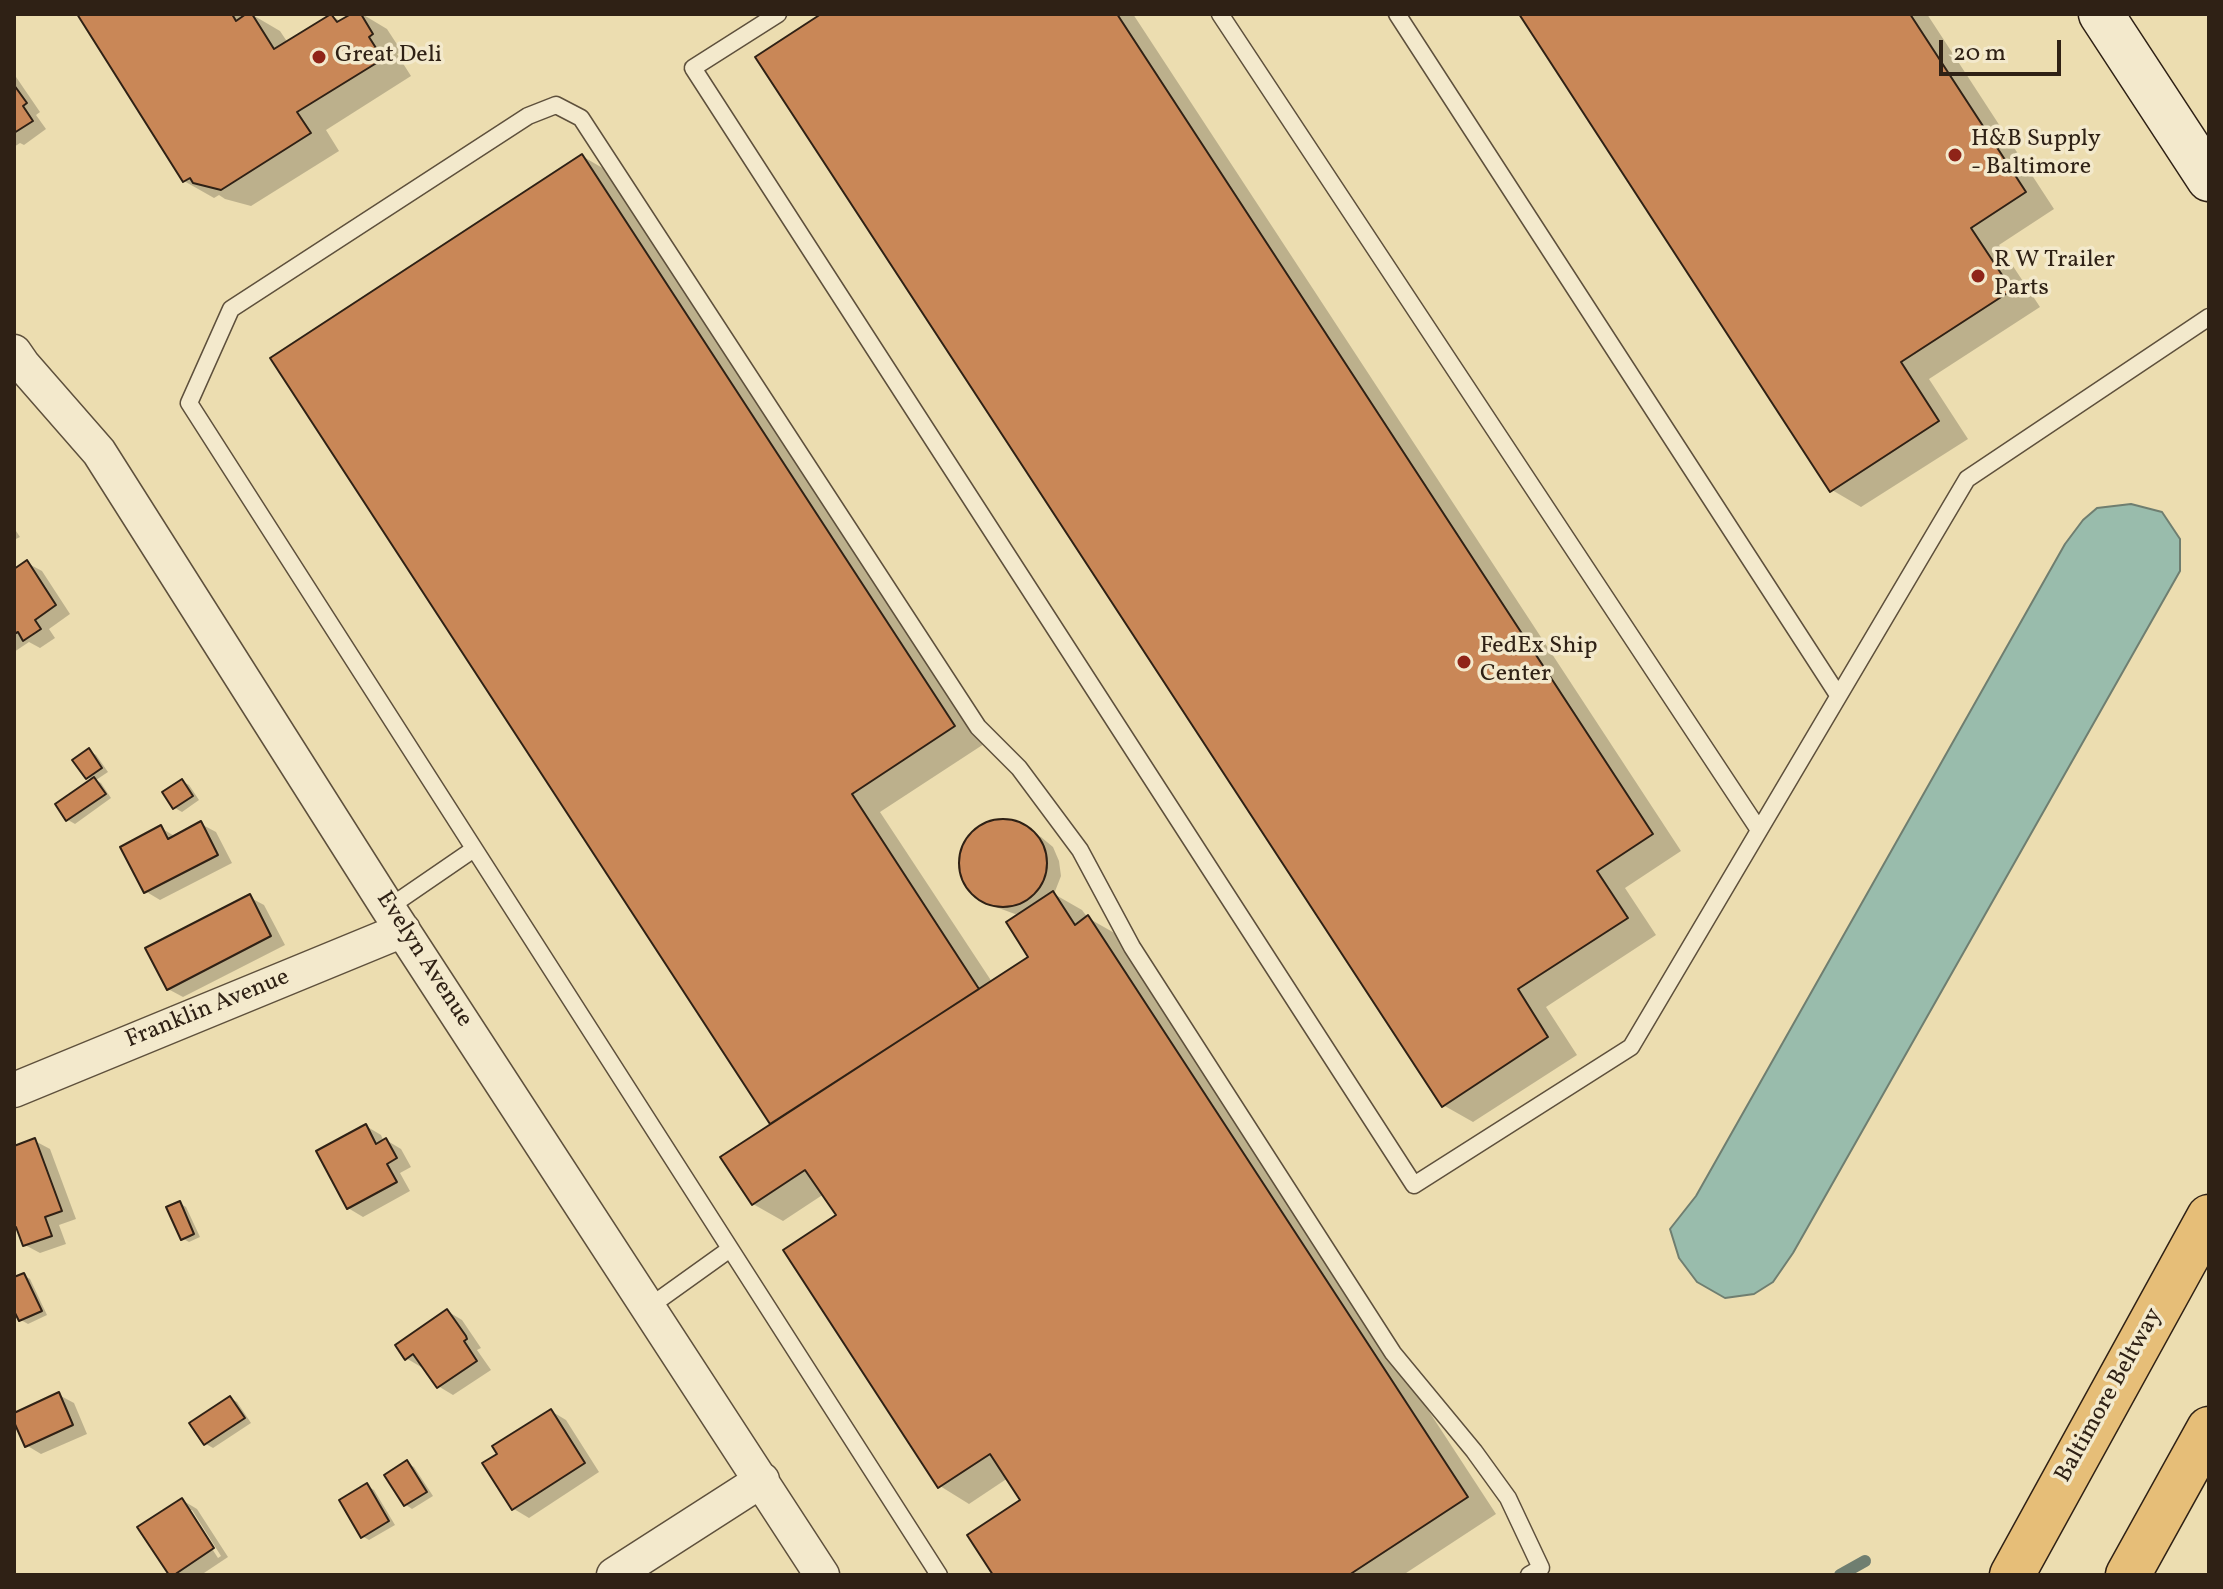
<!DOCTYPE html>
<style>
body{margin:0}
#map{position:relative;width:2223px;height:1589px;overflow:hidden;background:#ecddb0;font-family:Vollkorn,serif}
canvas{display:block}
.frame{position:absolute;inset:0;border:16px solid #2f2115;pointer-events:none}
.scale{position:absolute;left:1939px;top:40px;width:122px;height:36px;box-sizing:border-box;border:4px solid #2f2115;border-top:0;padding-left:10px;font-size:24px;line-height:28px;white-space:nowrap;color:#2f2115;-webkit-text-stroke:6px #f3e9cc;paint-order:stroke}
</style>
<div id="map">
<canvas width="2223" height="1589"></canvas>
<div class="frame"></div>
<div class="scale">20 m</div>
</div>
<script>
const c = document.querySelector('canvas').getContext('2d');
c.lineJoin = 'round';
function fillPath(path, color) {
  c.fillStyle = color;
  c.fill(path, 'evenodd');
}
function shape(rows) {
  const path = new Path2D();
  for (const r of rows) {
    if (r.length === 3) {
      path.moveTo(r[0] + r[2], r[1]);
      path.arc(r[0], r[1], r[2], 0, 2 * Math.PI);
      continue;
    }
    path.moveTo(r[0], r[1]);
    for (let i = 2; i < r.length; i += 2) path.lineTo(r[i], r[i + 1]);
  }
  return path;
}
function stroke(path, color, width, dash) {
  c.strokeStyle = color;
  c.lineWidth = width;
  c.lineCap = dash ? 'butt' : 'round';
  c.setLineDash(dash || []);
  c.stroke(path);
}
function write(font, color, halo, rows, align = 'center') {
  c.font = font + ' Vollkorn,serif';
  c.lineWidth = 7;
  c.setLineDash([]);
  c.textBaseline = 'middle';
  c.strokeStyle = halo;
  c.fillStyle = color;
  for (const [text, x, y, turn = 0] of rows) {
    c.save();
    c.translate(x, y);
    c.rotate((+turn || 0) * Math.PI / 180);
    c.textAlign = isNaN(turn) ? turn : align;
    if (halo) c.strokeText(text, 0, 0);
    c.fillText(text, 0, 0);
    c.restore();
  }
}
const water = shape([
 [2131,504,2162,512,2180,539,2180,571,1793,1253,1773,1282,1754,1294,1725,1298,1697,1282,1679,1258,1670,1229,1696,1196,2065,544,2083,520,2097,508,2131,504]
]);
fillPath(water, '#99bcac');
stroke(water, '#6f7e70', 2);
fillPath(shape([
 [79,14,251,14,280,31,288,43,332,16,342,22,354,14,362,14,387,29,402,52,397,54,411,76,326,130,339,151,251,206,225,199,219,195,214,198,184,181],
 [824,14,1133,14,1681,851,1625,888,1656,935,1546,1007,1577,1055,1473,1122,1443,1105],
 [1522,14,1927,14,2054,209,1999,245,2040,307,1929,379,1968,439,1861,507,1832,490],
 [14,74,40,112,36,115,46,129,24,145,20,143,14,147],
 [582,156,611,173,984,744,880,812,992,982,1031,957,1024,913,1015,914,993,906,977,896,967,885,962,871,963,851,970,837,981,827,995,822,1010,822,1041,837,1053,847,1059,861,1061,876,1054,894,1082,910,1088,918,1118,935,1496,1514,1403,1575,995,1575,1023,1500,1008,1478,969,1504,940,1486,838,1216,824,1194,783,1221,753,1204,773,1125,273,358],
 [14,528,20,537,14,540],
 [27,563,42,571,70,614,49,629,55,638,40,648,29,642,14,652,14,571],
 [89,751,96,755,108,772,96,780,101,783,111,798,75,824,68,820,92,780,87,777],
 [182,781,189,785,199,800,182,812,175,808],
 [201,824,216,832,232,863,160,900,145,891,161,828,176,837],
 [249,897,264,905,285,945,183,997,168,989],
 [366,1126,381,1135,384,1142,386,1140,401,1149,411,1167,400,1173,410,1191,363,1217,348,1208],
 [35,1141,50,1149,76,1219,59,1225,66,1244,40,1253,25,1245,19,1229,14,1223,14,1148],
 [179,1203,186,1207,200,1237,189,1242,182,1238],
 [23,1275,30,1279,47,1315,28,1324,21,1320,14,1306,14,1280],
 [447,1311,462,1320,481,1348,477,1350,491,1370,453,1395,438,1386,423,1365,421,1367,406,1358],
 [59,1395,74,1403,87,1434,41,1454,26,1445,14,1415],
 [230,1398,237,1402,251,1423,213,1448,206,1444,192,1424],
 [551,1411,566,1420,599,1472,529,1518,514,1509,485,1464],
 [407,1463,414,1467,433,1496,412,1509,406,1505],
 [367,1486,374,1490,395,1525,369,1540,362,1536],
 [182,1500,197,1509,228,1557,201,1575,171,1575],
 [187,1510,192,1510,221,1556,218,1558]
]), '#0003');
stroke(shape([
 [1840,1575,1865,1561]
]), '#6f7e70', 12);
const building = shape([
 [77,14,232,14,236,21,246,14,252,14,274,49,331,14,337,22,351,14,361,14,373,34,369,37,383,59,297,112,311,133,221,190,193,183,190,178,183,182,77,14],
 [821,14,1117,14,1653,834,1597,871,1628,918,1518,989,1548,1037,1442,1107,755,57,821,14],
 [1519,14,1910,14,2026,192,1971,228,2012,290,1901,362,1939,421,1830,492,1519,14],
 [14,85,27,103,23,106,33,121,14,133,14,85],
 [582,154,955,726,852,794,979,989,770,1124,270,358,582,154],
 [27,560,56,605,35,620,41,629,23,641,18,632,14,634,14,569,27,560],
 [89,748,102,768,86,779,72,760,89,748],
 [94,777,106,794,66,821,55,804,94,777],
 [182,779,193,796,173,809,162,792,182,779],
 [1003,863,44],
 [201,821,218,855,144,893,120,847,161,825,168,839,201,821],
 [1053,891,1075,925,1088,915,1468,1497,1349,1575,993,1575,967,1535,1020,1500,990,1454,938,1488,783,1250,836,1215,805,1170,752,1205,720,1157,1028,957,1006,922,1053,891],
 [250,894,271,936,167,990,145,948,250,894],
 [366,1124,376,1144,386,1138,397,1158,387,1164,397,1182,347,1209,316,1151,366,1124],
 [35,1138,62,1211,45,1217,52,1236,23,1246,16,1227,14,1228,14,1146,35,1138],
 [180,1201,194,1234,181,1240,166,1207,180,1201],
 [24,1273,42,1311,19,1321,14,1311,14,1277,24,1273],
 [447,1309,466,1336,467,1339,464,1341,477,1361,437,1388,413,1354,405,1360,395,1345,447,1309],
 [59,1392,73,1425,25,1447,14,1422,14,1413,59,1392],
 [230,1396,245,1418,204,1445,189,1423,230,1396],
 [551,1409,585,1463,512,1510,482,1463,497,1454,492,1446,551,1409],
 [407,1460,427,1492,404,1506,384,1475,407,1460],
 [367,1483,389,1521,361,1538,339,1500,367,1483],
 [182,1498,214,1548,174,1575,169,1575,137,1527,182,1498]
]);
fillPath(building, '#c98757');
stroke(building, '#2f2115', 2);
const lane = shape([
 [778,14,693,68,1414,1185,1631,1047,1967,479,2209,317],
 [1220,14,1759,830],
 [1397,14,1838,695],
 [388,908,474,849],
 [649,1307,730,1249],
 [939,1575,189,403,231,309,528,116,556,105,581,118,978,727,1019,768,1080,850,1132,947,1393,1353,1474,1451,1508,1498,1541,1568,1529,1575]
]);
const street = shape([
 [14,352,23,365,99,452,388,908,822,1575],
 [14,1090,403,930],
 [614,1575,762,1480]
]);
const secondary = shape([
 [2101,14,2209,179]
]);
const highway = shape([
 [2012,1575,2209,1217],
 [2128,1575,2209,1429]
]);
stroke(lane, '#5e503c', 19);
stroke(street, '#5e503c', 37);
stroke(secondary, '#2f2115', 47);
stroke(highway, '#2f2115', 47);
stroke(lane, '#f3e9cc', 16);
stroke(street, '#f3e9cc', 34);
stroke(secondary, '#f3e9cc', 44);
stroke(highway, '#e6be78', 44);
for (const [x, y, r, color] of [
 [319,57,8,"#8f2418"],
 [1955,155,8,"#8f2418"],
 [1978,276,8,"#8f2418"],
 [1464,662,8,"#8f2418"]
]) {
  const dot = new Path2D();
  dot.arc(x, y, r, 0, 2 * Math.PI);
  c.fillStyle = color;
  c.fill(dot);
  stroke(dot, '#f3e9cc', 3);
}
write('24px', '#2f2115', '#f3e9cc', [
 ["Great Deli",335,57],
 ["H&B Supply",1971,141],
 ["- Baltimore",1971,169],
 ["R W Trailer",1994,262],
 ["Parts",1994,290],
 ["FedEx Ship",1480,648],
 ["Center",1480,676]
], 'left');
write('24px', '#2f2115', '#f3e9cc', [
 ["Evelyn Avenue",423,960,57],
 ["Franklin Avenue",208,1010,-22],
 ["Baltimore Beltway",2110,1396,-61]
]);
</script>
